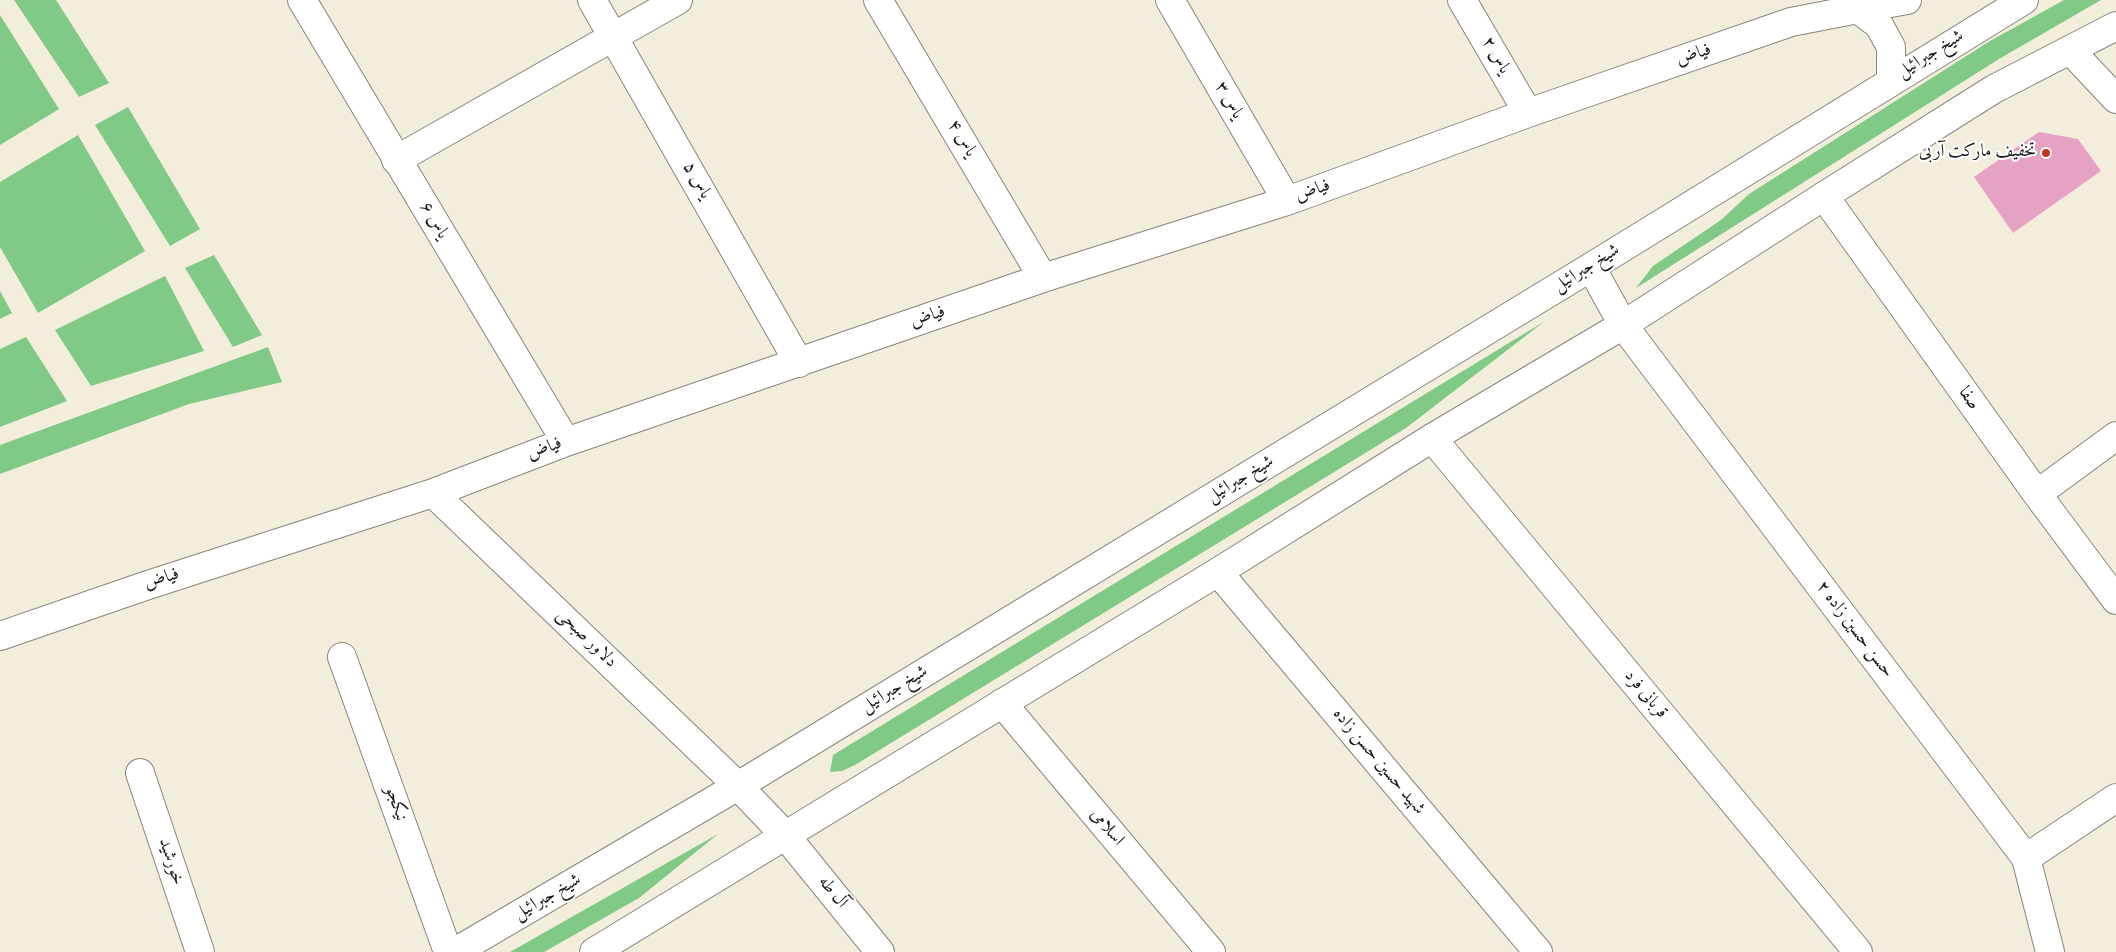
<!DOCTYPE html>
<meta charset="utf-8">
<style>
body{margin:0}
canvas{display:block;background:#f2eedb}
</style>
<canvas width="2116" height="952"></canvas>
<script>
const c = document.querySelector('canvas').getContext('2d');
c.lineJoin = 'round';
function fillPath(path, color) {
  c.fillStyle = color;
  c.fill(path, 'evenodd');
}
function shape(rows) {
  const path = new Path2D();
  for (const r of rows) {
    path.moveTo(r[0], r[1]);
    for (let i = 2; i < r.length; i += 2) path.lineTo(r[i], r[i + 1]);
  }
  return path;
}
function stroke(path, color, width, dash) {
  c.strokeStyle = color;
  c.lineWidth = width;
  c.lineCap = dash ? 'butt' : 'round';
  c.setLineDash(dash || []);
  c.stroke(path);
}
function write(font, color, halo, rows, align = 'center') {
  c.font = font + ' Vollkorn,Amiri,serif';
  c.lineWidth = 4;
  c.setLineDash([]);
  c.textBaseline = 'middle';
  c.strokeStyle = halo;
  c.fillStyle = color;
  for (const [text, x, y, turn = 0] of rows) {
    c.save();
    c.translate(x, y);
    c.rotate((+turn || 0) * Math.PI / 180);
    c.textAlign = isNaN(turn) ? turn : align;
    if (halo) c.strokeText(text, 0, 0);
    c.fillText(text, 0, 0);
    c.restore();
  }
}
fillPath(shape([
 [14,0,56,0,109,83,79,97],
 [2064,0,2101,0,1999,59,1636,288,1653,266,1721,220,1749,194,1990,41],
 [0,15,59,109,0,145],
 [128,107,200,229,170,246,95,125],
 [78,135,145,251,38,313,0,247,0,182],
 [214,255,262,335,233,347,185,268],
 [165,276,204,351,91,386,55,330],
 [0,291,12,313,0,319],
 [1545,321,1406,428,855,765,842,771,830,772,833,755],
 [26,337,67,401,0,427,0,349],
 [268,347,282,382,189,404,0,474,0,445],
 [718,834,639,898,544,952,510,952]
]), '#80c986');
fillPath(shape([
 [2039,132,2078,139,2101,171,2013,233,1974,177]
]), '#e6a2c3');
const minor = shape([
 [302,0,566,442],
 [592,0,799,363],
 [878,0,1043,278],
 [1170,0,1287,201],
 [1462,0,1528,113],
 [2070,50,2116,99],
 [396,160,678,0],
 [1824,196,2037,494,2116,600],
 [1623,325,2026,858,2050,952],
 [1432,438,1858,952],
 [433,493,738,786],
 [2037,494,2116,436],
 [1218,572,1538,952],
 [0,636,145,586,433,493,566,442,1043,278,1287,201,1528,113,1791,22,1858,9],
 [342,657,448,952],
 [1002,703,1211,952],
 [140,773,200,952],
 [2026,858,2116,798]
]);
const tertiary = shape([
 [1858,9,1879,25,1891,47,1891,80],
 [1858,9,1907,0],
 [1591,267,1623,325],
 [738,786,785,835,880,952],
 [455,952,738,786,1591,267,2024,0],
 [594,952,1218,572,1432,438,1623,325,1824,196,1994,89,2116,26]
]);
stroke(minor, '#87857c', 30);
stroke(tertiary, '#87857c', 30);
stroke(minor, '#fff', 28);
stroke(tertiary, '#fff', 28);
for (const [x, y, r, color] of [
 [2046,153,5,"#c8321e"]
]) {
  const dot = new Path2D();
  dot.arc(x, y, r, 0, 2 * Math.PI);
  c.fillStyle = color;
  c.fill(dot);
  stroke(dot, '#fff', 2);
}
write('18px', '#1c1c1c', '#fff', [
 ["شیخ جبرائیل",1931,55,-32],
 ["یاس ۲",1495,56,60],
 ["فیاض",1694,56,-19],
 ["یاس ۳",1228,101,60],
 ["یاس ۴",961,139,59],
 ["یاس ۵",696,181,60],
 ["فیاض",1313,192,-20],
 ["یاس ۶",433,221,59],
 ["شیخ جبرائیل",1587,269,-32],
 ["فیاض",928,318,-19],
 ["صفا",1968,399,54],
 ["فیاض",545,450,-21],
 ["شیخ جبرائیل",1241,480,-31],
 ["فیاض",162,580,-18],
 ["حسن حسین زاده ۲",1854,630,53],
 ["دلاور صبحی",586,639,44],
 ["شیخ جبرائیل",895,690,-31],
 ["قربانی فرد",1645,695,50],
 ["شهید حسین حسن زاده",1378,762,50],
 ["نیکجو",395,804,70],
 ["اسلامی",1106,828,50],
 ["خورشید",170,862,72],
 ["آل طه",832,893,51],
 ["شیخ جبرائیل",548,898,-30]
]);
write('18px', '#1c1c1c', '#fff', [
 ["تخفیف مارکت آربی",2036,153]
], 'right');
</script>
